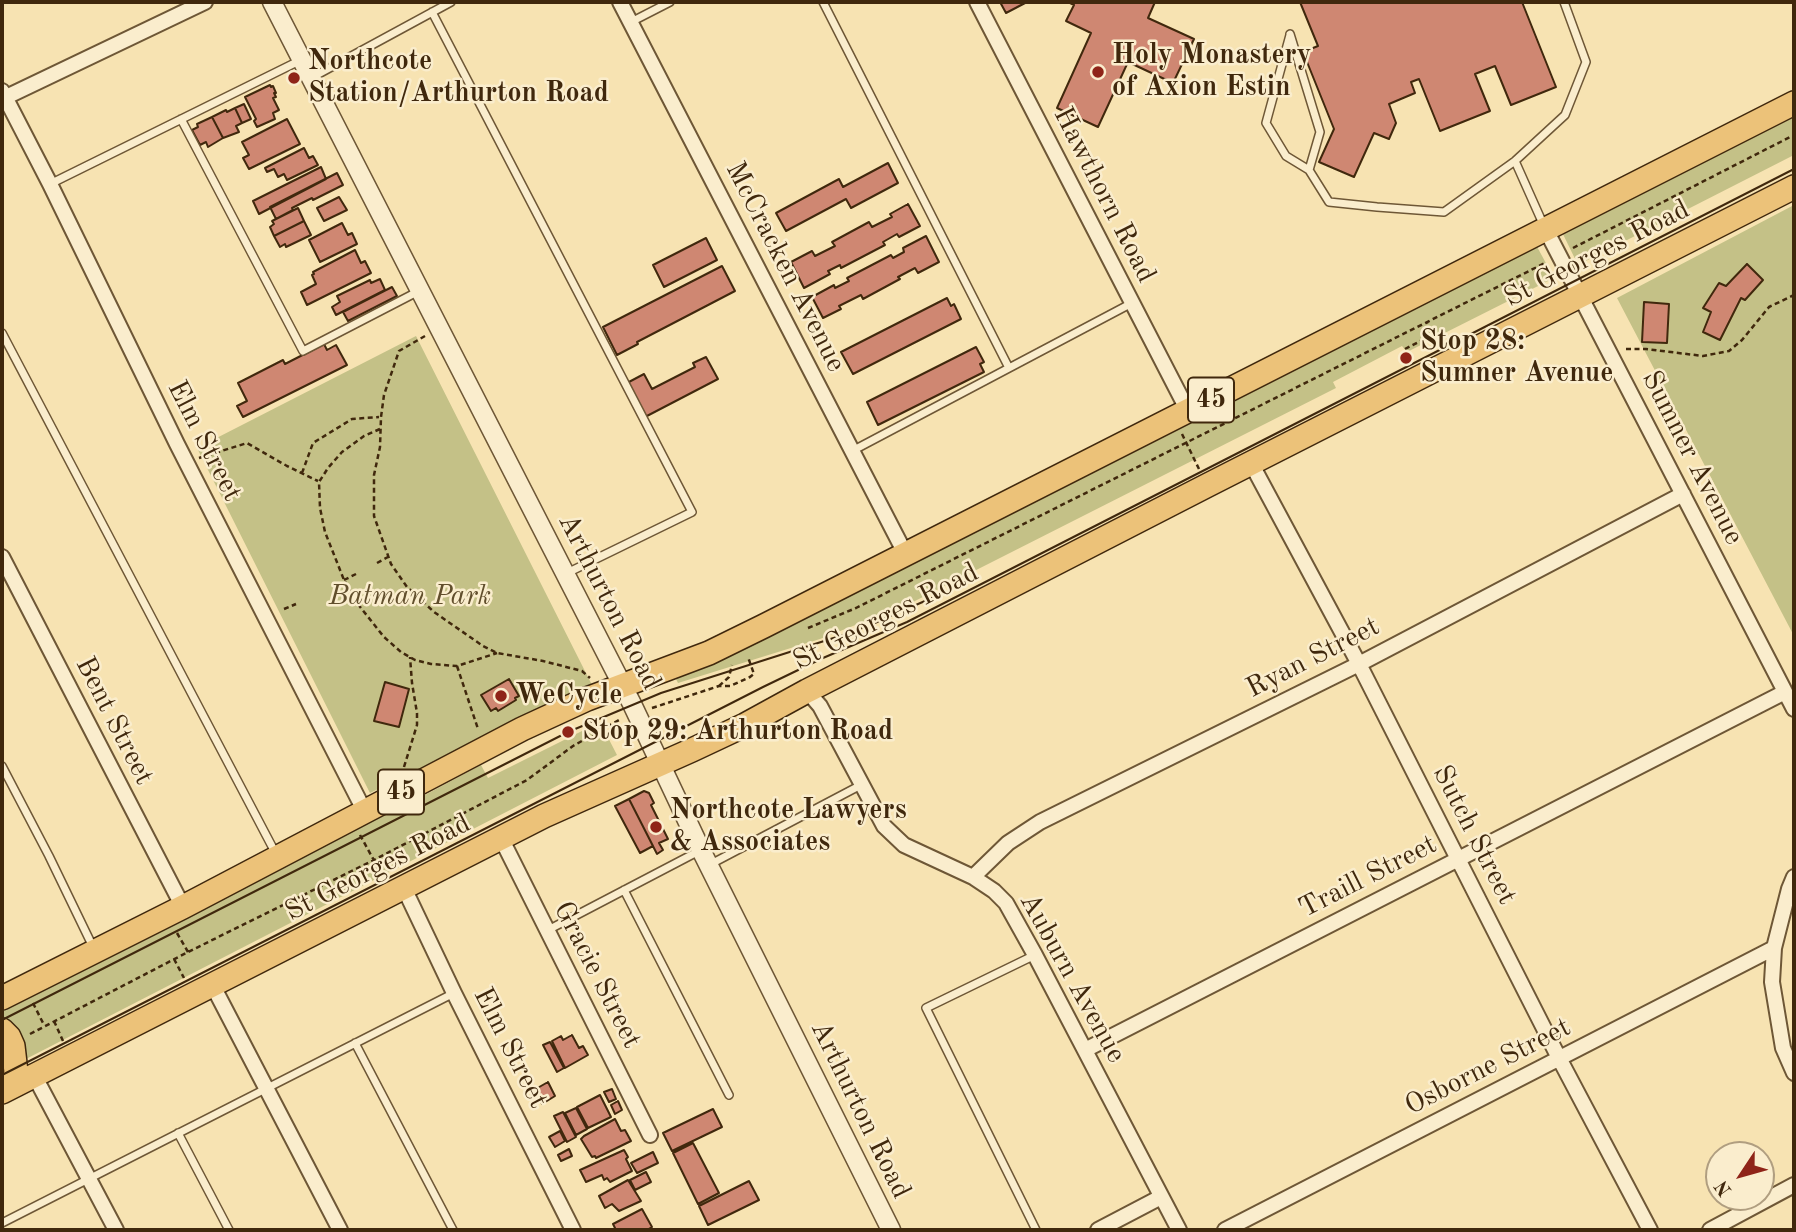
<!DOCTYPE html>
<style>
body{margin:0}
#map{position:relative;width:1796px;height:1232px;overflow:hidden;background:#f7e3b2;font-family:"Old Standard TT",serif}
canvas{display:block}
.frame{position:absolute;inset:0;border:4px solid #40280d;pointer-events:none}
.north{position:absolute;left:1705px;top:1141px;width:70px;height:70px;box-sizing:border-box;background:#faedcd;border:2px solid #b09e80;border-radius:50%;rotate:234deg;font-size:19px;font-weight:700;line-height:28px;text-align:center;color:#40280d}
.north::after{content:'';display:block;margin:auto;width:24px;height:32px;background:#8f2418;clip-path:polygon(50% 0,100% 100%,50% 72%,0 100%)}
</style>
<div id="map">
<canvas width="1796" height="1232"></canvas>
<div class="frame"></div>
<div class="north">N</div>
</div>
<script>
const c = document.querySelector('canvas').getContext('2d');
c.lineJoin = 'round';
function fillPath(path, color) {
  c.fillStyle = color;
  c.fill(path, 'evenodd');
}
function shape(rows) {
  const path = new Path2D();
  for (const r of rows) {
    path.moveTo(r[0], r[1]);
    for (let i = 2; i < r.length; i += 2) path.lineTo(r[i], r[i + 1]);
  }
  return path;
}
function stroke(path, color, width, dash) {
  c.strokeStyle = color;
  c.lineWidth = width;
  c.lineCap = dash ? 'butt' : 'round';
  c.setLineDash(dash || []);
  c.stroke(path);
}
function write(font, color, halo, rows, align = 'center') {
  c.font = font + ' "Old Standard TT",serif';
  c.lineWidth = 5;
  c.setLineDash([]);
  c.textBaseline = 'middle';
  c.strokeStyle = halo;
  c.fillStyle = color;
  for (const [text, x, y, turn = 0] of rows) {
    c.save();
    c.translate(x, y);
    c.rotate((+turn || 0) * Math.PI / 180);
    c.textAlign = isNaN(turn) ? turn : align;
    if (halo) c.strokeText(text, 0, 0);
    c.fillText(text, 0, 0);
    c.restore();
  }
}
fillPath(shape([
 [1794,112,1794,155,1578,265,1561,230],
 [1794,205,1794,636,1617,298],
 [1535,243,1554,278,1407,352,1402,346,1333,382,1336,388,911,603,820,639,678,683,676,679],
 [416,336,592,685,370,793,197,448],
 [600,722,617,755,24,1060,2,1021,2,1011,294,861,368,819,399,809,481,765,488,778]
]), '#c4c187');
const building = shape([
 [1000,2,1027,2,1006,13,1000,2],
 [1068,2,1155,2,1148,18,1194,39,1173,83,1128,62,1098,127,1057,108,1091,33,1066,21,1074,5,1068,2],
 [1300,2,1522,2,1556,87,1511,105,1495,66,1475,74,1490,111,1440,131,1419,79,1411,82,1415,93,1389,104,1396,123,1389,139,1374,133,1354,177,1319,162,1334,129,1303,52,1318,46,1300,2],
 [270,85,271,87,273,86,276,93,274,93,276,97,273,98,279,110,273,113,275,119,257,127,254,121,256,119,245,97,270,85],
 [244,104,251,119,242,123,235,108,244,104],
 [235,108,242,123,236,126,239,132,223,138,212,117,226,110,227,112,235,108],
 [212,117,223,138,208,147,206,142,200,145,192,130,198,127,197,124,212,117],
 [287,119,300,144,249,169,243,158,249,155,242,142,287,119],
 [304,148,309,158,313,156,318,165,287,180,284,174,278,177,274,169,267,172,265,168,304,148],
 [888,163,898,183,851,208,846,199,786,231,776,213,839,179,843,187,888,163],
 [321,167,326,179,259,214,253,201,321,167],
 [337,173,343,185,313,200,312,198,292,208,293,210,276,219,270,207,337,173],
 [339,197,347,210,324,221,317,208,339,197],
 [908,204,920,226,899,237,897,234,883,242,885,245,841,268,840,265,828,271,830,274,804,288,791,262,812,251,815,256,835,246,832,242,869,222,872,227,892,217,890,214,908,204],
 [298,208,304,221,274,236,270,227,274,224,272,221,298,208],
 [304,221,311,235,286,247,285,244,280,247,274,236,304,221],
 [342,223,348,235,352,233,357,244,320,262,309,240,342,223],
 [926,236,939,262,918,273,915,268,898,277,900,279,863,299,861,295,839,306,841,309,823,318,812,297,834,285,835,288,849,281,847,278,891,255,893,258,904,252,903,248,926,236],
 [706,238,717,260,664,287,653,265,706,238],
 [355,250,361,263,365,261,371,273,307,305,301,292,316,284,312,275,314,274,313,272,355,250],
 [1747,264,1763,280,1745,300,1741,298,1720,340,1703,332,1711,312,1703,308,1719,283,1726,286,1747,264],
 [722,266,735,291,637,342,638,344,617,355,603,327,722,266],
 [380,279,385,290,336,315,332,307,340,302,337,296,370,280,371,283,380,279],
 [392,287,397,296,348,321,343,312,392,287],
 [947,298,951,306,954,304,961,319,853,374,841,352,947,298],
 [1644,302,1669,304,1667,343,1642,342,1644,302],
 [324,344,327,350,336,345,347,365,243,417,237,406,247,401,238,383,283,360,285,364,324,344],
 [976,347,984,362,980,364,984,372,878,425,867,402,976,347],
 [706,357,718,379,645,417,627,383,644,374,652,389,695,367,693,363,706,357],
 [509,679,519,696,515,698,516,700,498,711,496,708,491,711,481,695,509,679],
 [385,682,409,689,399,727,374,721,385,682],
 [644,791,649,793,654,803,651,805,668,839,659,843,663,850,657,854,629,799,644,791],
 [629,799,653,846,640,853,615,806,629,799],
 [572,1035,579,1048,583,1046,588,1055,565,1068,552,1041,561,1036,563,1040,572,1035],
 [550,1042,564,1068,557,1072,543,1045,550,1042],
 [548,1082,555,1096,542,1104,534,1090,548,1082],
 [612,1089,616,1099,609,1102,604,1092,612,1089],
 [600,1095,611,1117,588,1128,577,1107,600,1095],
 [618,1101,622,1110,615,1114,611,1105,618,1101],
 [576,1108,587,1129,576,1135,565,1113,576,1108],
 [713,1109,722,1127,672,1151,663,1133,713,1109],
 [563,1112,576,1137,567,1142,554,1116,563,1112],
 [615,1119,621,1131,625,1130,631,1141,596,1158,595,1156,592,1157,581,1139,584,1136,615,1119],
 [560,1131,565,1141,555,1147,549,1137,560,1131],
 [693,1143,719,1193,698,1204,673,1153,693,1143],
 [569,1149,572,1156,561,1161,558,1155,569,1149],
 [624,1150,628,1157,626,1159,632,1171,610,1182,607,1178,604,1180,602,1175,586,1182,580,1170,624,1150],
 [653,1152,658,1163,637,1173,631,1163,653,1152],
 [646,1172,651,1182,635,1190,630,1180,646,1172],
 [628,1180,641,1201,619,1211,612,1204,605,1208,599,1196,628,1180],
 [749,1181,759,1200,708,1225,699,1206,749,1181],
 [642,1209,652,1227,647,1230,616,1230,613,1224,642,1209]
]);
fillPath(building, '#cf8772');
stroke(building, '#40280d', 2);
const service = shape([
 [823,2,1009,368],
 [432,12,692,512,565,574],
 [631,22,670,2],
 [1290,34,1320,132,1309,170,1329,202,1377,207,1444,212,1515,161,1565,115,1586,62,1564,2],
 [1290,35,1266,123,1286,156,1309,170],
 [311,78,451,2],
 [181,119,303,351,419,291],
 [1515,161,1544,226],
 [50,184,301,60],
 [2,333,276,854],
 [852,451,1132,303],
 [2,766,49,856,93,947],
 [709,865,861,785],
 [624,890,729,1095],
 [548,930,701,850],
 [1035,955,926,1008,1036,1230],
 [355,1043,453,1230],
 [178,1133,229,1230],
 [2,1223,454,993]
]);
const minor = shape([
 [620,2,906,555],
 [977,2,1188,411],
 [2,91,50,184,177,444,365,812],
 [2,99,205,2],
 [1546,230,1794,709],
 [1251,463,1359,664,1559,1058,1650,1230],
 [2,557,183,907],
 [807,691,820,706,884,826,904,845,973,877,994,891,1006,903,1035,955,1179,1230],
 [501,838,650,1135],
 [973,877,1008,843,1040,822,1359,664,1683,494],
 [1794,877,1789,889,1774,948,1772,982,1783,1048,1794,1073],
 [404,888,454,993,573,1230],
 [213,986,340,1230],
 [1085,1050,1785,692],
 [34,1075,116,1230],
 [1098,1230,1161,1197],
 [1225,1230,1774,948],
 [1710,1230,1794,1185]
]);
const tertiary = shape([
 [272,2,632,704,701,850,891,1230]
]);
const trunk = shape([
 [2,998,183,907,522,729,587,699,709,653,764,626,1794,103],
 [2,1030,9,1037,13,1046,16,1072,13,1086],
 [2,1092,544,816,692,750,745,725,807,691,1208,485,1794,187]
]);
stroke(service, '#6e5736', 10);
stroke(minor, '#6e5736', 18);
stroke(tertiary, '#6e5736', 21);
stroke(trunk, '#40280d', 26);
stroke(shape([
 [1573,248,1794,135],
 [425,336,399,351,384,395,381,417,380,447,374,475,374,516,391,564,407,587,434,612,483,646,497,653,543,661,582,671,590,678],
 [1405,349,1432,335,1427,323],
 [1626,349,1646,349,1703,356,1729,351,1742,340,1769,307,1794,295],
 [380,429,364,436,342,452,328,468,319,482,320,508,325,532,344,580,357,603,384,637,401,652,415,660,431,664,457,666,497,653],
 [1182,434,1199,469],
 [199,458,247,443,287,466,318,481],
 [302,473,313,443,352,419,379,417],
 [377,563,388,557],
 [344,580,356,574],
 [284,609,296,604],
 [808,628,856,608,1545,263],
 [457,666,478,729],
 [719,686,729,677,732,665],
 [652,708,719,686,730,686,750,677,754,674,748,657],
 [404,767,417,725,417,713,412,683,410,657],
 [360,835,382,875],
 [177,933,188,952],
 [174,959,184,978],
 [33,1003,44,1025],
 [54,1021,63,1041],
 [30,1034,188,952,374,860,527,780,573,746,619,720]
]), '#40280d', 2.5, [5, 3.5]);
stroke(service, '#faedcd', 7);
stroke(minor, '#faedcd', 14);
stroke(tertiary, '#faedcd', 18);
stroke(trunk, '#ecc279', 23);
stroke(shape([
 [2,1020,568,732,661,693,843,635,868,626,934,597],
 [2,1075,763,687,823,658,907,622,1794,169]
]), '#40280d', 2);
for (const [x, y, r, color] of [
 [1098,72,7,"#8f2418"],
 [294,78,7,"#8f2418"],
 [1406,358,7,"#8f2418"],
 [501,696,7,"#8f2418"],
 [568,732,7,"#8f2418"],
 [656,827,7,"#8f2418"]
]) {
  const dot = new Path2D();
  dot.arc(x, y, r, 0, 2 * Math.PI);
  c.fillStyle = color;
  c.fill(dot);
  stroke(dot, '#faedcd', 2.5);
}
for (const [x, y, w] of [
 [1211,400,46],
 [401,792,46]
]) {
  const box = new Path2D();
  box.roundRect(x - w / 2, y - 22.5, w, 45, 5);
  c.fillStyle = '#faedcd';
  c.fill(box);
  stroke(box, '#40280d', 2);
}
write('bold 26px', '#40280d', null, [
 ["45",1211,400],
 ["45",401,792]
]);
write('bold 28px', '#40280d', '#faedcd', [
 ["Holy Monastery",1112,56],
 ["of Axion Estin",1112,88],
 ["Northcote",308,62],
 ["Station/Arthurton Road",308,94],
 ["Stop 28:",1420,342],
 ["Sumner Avenue",1420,374],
 ["WeCycle",515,696],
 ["Stop 29: Arthurton Road",582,732],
 ["Northcote Lawyers",670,811],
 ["& Associates",670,843]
], 'left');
write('28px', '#40280d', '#faedcd', [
 ["Hawthorn Road",1104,195,63],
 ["St Georges Road",1597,254,-27],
 ["McCracken Avenue",785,267,63],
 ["Elm Street",204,441,63],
 ["Sumner Avenue",1692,458,63],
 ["Arthurton Road",609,602,63],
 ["St Georges Road",886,617,-27],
 ["Ryan Street",1313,658,-27],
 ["Bent Street",114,721,63],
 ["Sutch Street",1474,835,63],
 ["St Georges Road",378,868,-27],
 ["Traill Street",1368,877,-27],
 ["Gracie Street",597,975,63],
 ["Auburn Avenue",1072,978,61],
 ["Elm Street",510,1048,63],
 ["Osborne Street",1488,1067,-27],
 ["Arthurton Road",860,1110,64]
]);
write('italic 28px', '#614e2c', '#faedcd', [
 ["Batman Park",410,597]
]);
</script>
